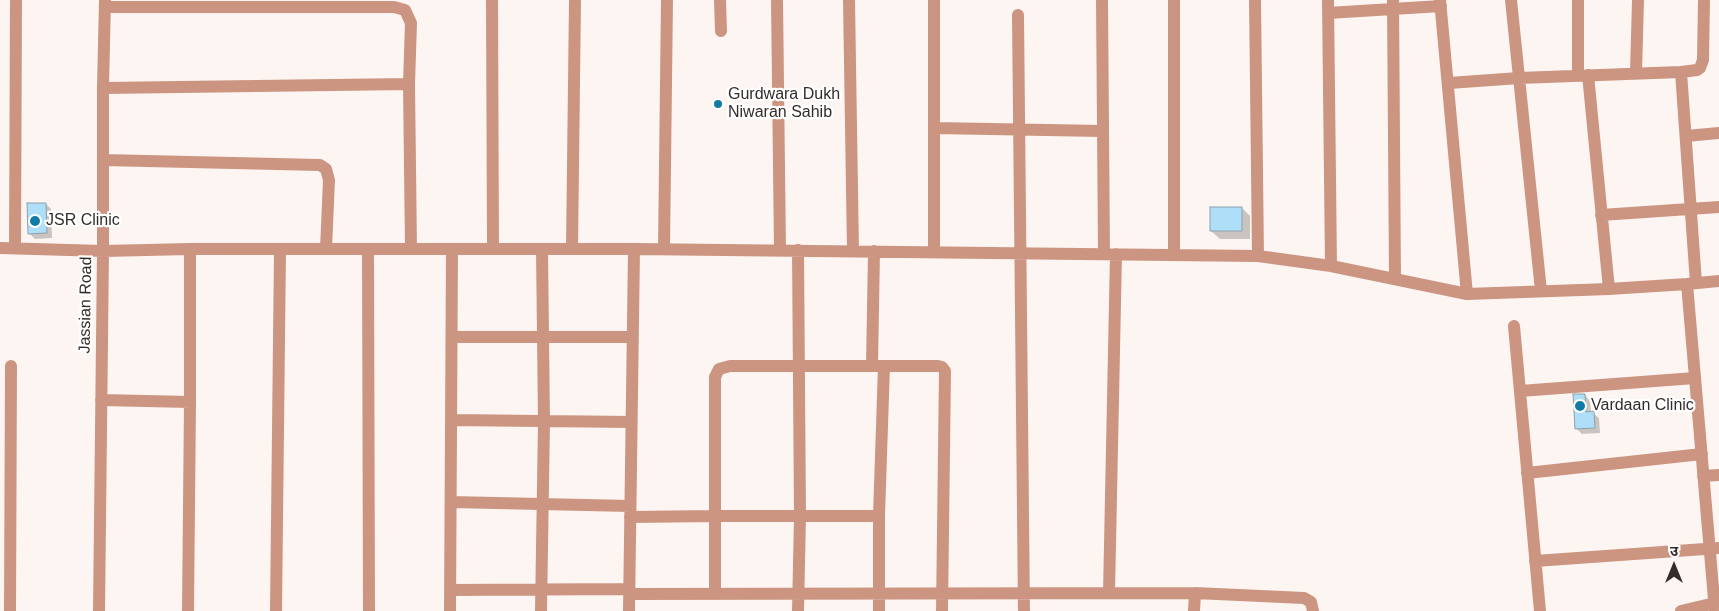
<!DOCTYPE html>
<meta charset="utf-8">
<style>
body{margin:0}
#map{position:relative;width:1719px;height:611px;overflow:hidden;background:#fdf5f2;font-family:Helvetica,"Noto Sans Devanagari",sans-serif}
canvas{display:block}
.north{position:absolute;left:1649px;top:541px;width:50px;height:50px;-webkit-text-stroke:4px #fff;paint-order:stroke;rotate:0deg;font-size:14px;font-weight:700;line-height:20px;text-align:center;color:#342c2a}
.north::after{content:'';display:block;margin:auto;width:18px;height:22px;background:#342c2a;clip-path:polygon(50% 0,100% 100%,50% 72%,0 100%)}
</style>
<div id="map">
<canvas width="1719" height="611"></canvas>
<div class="north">उ</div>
</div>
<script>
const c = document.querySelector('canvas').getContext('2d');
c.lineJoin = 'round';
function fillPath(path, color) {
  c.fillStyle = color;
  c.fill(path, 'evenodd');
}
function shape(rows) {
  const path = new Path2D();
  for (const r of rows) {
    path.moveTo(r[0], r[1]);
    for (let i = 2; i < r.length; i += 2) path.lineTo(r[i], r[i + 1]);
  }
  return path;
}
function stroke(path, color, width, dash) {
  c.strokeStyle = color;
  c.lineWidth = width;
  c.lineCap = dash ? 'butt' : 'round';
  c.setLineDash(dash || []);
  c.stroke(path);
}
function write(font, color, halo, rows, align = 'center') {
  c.font = font + ' Helvetica,sans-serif';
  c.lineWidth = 4.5;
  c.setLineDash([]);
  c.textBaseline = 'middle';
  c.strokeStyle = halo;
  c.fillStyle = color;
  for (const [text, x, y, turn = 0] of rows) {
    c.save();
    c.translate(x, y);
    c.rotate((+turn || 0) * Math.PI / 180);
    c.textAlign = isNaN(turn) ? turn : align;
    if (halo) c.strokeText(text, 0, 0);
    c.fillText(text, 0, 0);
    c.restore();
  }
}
fillPath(shape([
 [46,204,51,209,52,238,35,239,29,233],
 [1242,208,1250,216,1250,239,1220,239,1211,231],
 [1585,395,1590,401,1591,413,1593,413,1599,418,1600,433,1582,434,1576,428]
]), '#0003');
const building = shape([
 [27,203,46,203,47,233,28,234,27,203],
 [1210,207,1242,207,1242,231,1210,231,1210,207],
 [1573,394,1585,394,1586,412,1594,411,1595,428,1575,429,1573,394]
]);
fillPath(building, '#aedef8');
stroke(building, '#8ea0a9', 1);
stroke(shape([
 [492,0,493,249],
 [720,0,721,31],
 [777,0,780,250],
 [849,0,853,251],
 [934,0,934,252],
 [1102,0,1104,253],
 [1255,0,1258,256],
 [1328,0,1331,266],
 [1393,0,1395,279],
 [1440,0,1467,294,1609,289,1687,284,1719,281],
 [1511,0,1541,291],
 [105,7,394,7,405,10,411,23,409,84,411,249],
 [1328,13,1441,6],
 [1018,15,1024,611],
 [1681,72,1696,283],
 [1636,73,1638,0],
 [1588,75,1609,289],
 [1578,76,1578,0],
 [1449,83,1519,78,1681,72,1697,70,1700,68,1703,60,1704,0],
 [103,88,409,84],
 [934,128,1102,131],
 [1686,136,1719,133],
 [103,160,320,165,326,169,329,180,326,249],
 [1601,215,1719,207],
 [0,248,103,251,190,249,634,249,629,611],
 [15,248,16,0],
 [190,249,190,402],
 [572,249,575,0],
 [634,249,1258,256,1331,266,1467,294],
 [664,249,667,0],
 [368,250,369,611],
 [1174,254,1174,0],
 [1687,284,1715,611],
 [1514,326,1540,611],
 [452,337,632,337],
 [872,366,874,251],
 [884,366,938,366,942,367,945,371,942,611],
 [1520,391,1695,378],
 [101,400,190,402,188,611],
 [451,420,631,422],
 [1527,473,1702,454],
 [1703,476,1719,475],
 [451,502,630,506],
 [630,517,715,516,879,516,884,366,730,366,719,369,715,377,715,594],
 [1535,561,1719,548],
 [450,590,629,589],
 [1109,593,1116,254],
 [629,594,1195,593,1304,598,1311,602,1313,611],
 [10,611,11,366],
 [99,611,103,251,103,88,105,0],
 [276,611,280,250],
 [450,611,452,249],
 [541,611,544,422,542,249],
 [798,611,800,516,798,250],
 [879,611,879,516],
 [1194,611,1195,593],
 [1681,611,1719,602]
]), '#cc9581', 12);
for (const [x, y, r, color] of [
 [718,104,5,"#107ca5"],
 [35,221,6,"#107ca5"],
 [1580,406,6,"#107ca5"]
]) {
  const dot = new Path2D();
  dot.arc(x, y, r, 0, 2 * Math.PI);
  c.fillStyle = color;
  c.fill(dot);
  stroke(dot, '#fff', 2);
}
write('16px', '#342c2a', '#fff', [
 ["Gurdwara Dukh",728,95],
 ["Niwaran Sahib",728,113],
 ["JSR Clinic",46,221],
 ["Vardaan Clinic",1591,406]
], 'left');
write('16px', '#342c2a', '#fff', [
 ["Jassian Road",86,305,-89]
]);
</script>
